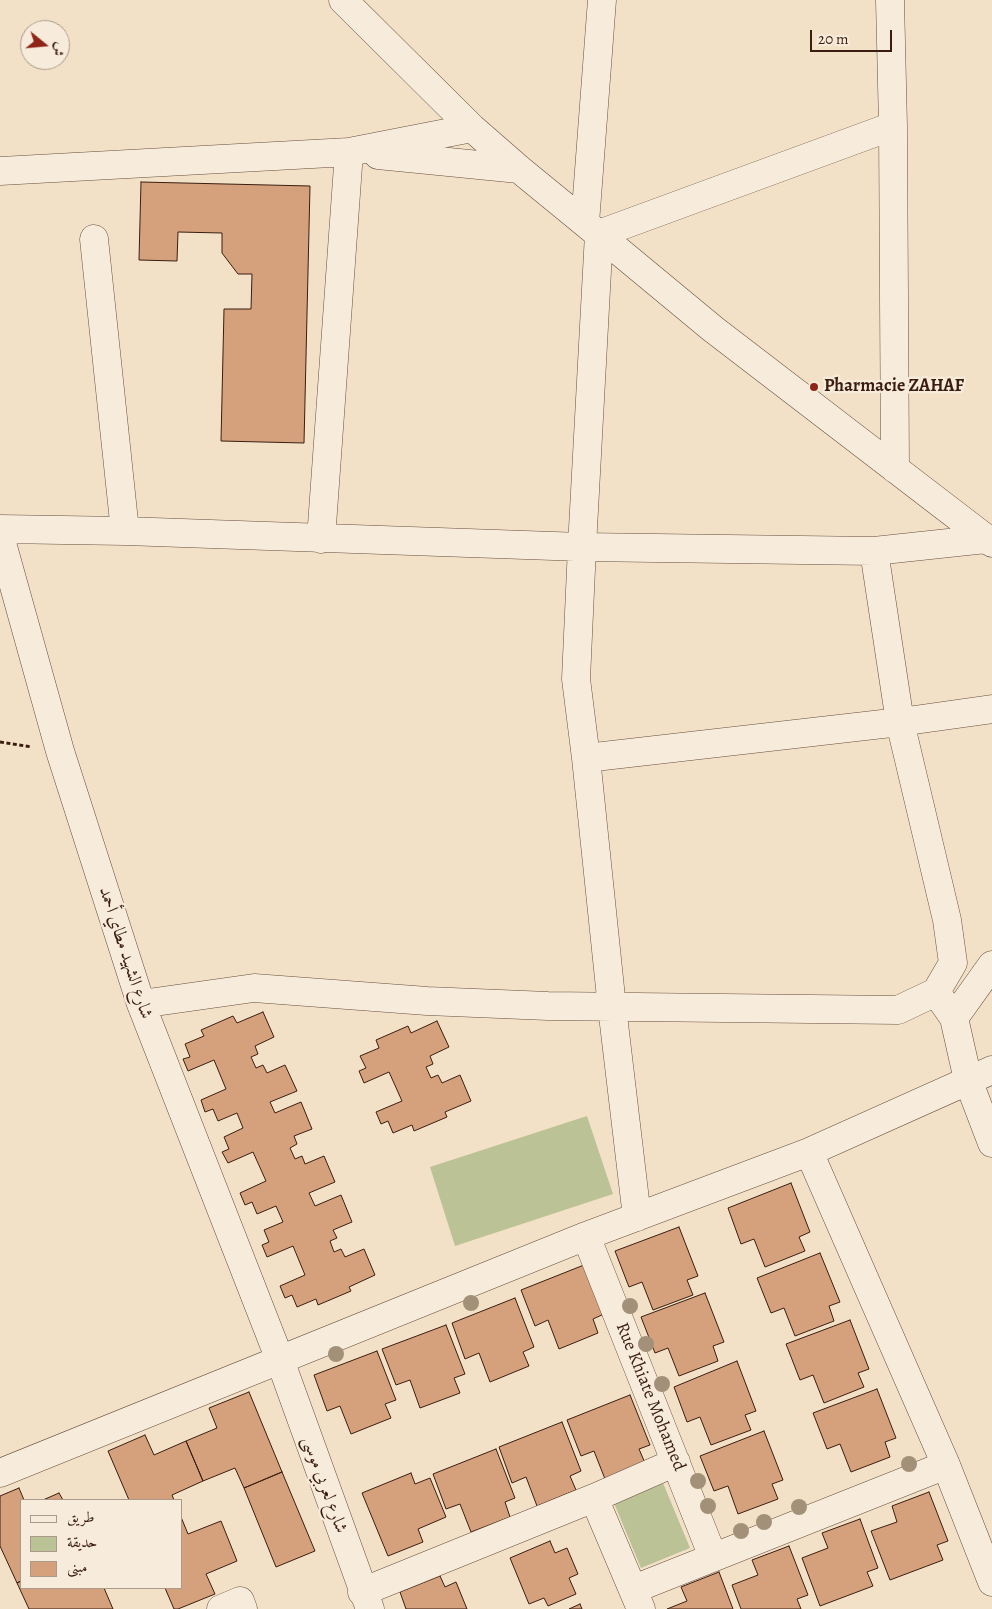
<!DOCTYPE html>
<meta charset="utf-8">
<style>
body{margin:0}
#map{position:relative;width:992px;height:1609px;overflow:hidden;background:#f2e1c7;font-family:Alegreya,Amiri,serif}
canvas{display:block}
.legend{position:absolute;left:20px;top:1499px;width:162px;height:90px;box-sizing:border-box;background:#f7ecdb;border:1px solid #ab998a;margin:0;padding:6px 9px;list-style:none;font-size:15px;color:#3a1d10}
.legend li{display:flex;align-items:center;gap:10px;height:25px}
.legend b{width:25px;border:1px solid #ab998a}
.north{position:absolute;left:20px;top:20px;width:50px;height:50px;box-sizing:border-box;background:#f7ecdb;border:1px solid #ab998a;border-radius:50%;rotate:107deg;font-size:14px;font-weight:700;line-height:20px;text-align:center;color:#3a1d10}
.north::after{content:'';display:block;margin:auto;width:18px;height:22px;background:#8f2418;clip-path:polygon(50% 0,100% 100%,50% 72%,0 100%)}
.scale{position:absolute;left:810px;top:30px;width:82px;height:22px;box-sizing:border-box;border:2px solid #3a1d10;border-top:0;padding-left:6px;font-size:15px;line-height:18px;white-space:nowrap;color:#3a1d10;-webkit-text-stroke:4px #f7ecdb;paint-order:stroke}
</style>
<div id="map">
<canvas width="992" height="1609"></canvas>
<ul class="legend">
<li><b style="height:6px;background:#f7ecdb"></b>طريق</li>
<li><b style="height:14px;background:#bbc295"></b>حديقة</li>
<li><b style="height:14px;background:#d5a17c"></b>مبنى</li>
</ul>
<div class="north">ش</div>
<div class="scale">20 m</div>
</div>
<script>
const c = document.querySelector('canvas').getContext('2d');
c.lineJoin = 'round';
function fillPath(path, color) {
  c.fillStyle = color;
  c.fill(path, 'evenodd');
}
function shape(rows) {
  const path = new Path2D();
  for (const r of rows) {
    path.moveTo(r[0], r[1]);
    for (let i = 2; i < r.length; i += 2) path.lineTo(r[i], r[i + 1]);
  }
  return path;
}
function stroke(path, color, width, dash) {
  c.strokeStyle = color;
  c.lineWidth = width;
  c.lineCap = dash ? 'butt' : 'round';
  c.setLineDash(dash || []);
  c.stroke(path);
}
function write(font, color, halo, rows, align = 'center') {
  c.font = font + ' Alegreya,Amiri,serif';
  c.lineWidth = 4.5;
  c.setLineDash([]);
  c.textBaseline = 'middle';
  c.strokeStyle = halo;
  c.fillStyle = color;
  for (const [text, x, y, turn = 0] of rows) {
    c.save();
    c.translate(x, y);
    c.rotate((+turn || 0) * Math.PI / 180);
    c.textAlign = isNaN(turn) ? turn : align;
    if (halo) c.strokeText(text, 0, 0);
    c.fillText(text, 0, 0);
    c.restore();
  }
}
fillPath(shape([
 [587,1116,613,1194,455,1246,430,1167],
 [663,1483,690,1548,641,1568,614,1503]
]), '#bbc295');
const building = shape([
 [141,182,310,186,304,443,221,441,224,309,251,309,252,274,238,274,222,253,222,233,178,232,177,261,139,260,141,182],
 [263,1012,274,1037,255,1046,258,1054,251,1057,256,1068,263,1065,267,1073,285,1065,297,1091,270,1102,275,1113,301,1102,312,1129,294,1136,297,1144,290,1148,295,1159,302,1156,305,1164,324,1156,335,1182,309,1193,315,1206,341,1195,352,1222,333,1230,337,1238,330,1241,334,1252,341,1249,345,1257,364,1249,375,1275,349,1287,351,1291,318,1305,316,1299,297,1307,292,1295,285,1298,280,1286,305,1275,293,1246,267,1257,262,1245,269,1242,264,1230,283,1222,276,1206,257,1214,252,1202,245,1205,240,1193,266,1181,253,1152,228,1163,222,1152,229,1149,224,1137,243,1128,237,1113,218,1121,213,1109,205,1112,201,1100,226,1089,214,1060,188,1071,183,1059,190,1057,185,1044,204,1036,201,1030,233,1016,237,1023,263,1012],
 [437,1021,449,1047,430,1056,433,1064,426,1067,431,1078,438,1075,442,1083,460,1075,471,1101,445,1112,447,1117,414,1131,412,1125,393,1133,388,1121,381,1124,376,1112,402,1101,389,1072,364,1083,359,1071,366,1068,360,1056,379,1048,376,1040,408,1026,411,1033,437,1021],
 [791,1183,810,1232,799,1237,805,1251,765,1267,754,1239,741,1244,728,1208,791,1183],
 [679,1227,698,1276,687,1280,693,1295,653,1310,642,1282,629,1287,615,1251,679,1227],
 [820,1253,840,1302,829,1306,834,1321,795,1336,784,1308,771,1313,757,1278,820,1253],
 [584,1265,604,1314,593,1319,598,1333,559,1349,548,1320,535,1326,521,1290,584,1265],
 [705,1293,724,1342,713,1346,718,1361,679,1376,668,1348,655,1353,641,1317,705,1293],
 [515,1298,534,1347,523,1352,529,1366,490,1382,479,1353,465,1359,452,1323,515,1298],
 [850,1320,869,1369,858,1373,864,1387,824,1403,813,1375,800,1380,786,1344,850,1320],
 [446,1325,465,1374,454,1378,460,1393,420,1408,410,1380,396,1385,382,1349,446,1325],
 [377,1351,396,1400,385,1404,391,1418,351,1434,340,1406,327,1411,314,1375,377,1351],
 [737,1361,756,1411,745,1415,751,1430,711,1445,700,1417,687,1422,674,1387,737,1361],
 [877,1389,896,1438,885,1442,890,1457,851,1472,840,1444,827,1449,813,1413,877,1389],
 [249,1392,282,1472,244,1488,235,1468,203,1481,186,1441,217,1428,209,1408,249,1392],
 [630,1395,650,1445,639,1449,645,1463,605,1479,594,1451,581,1456,567,1420,630,1395],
 [562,1422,581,1471,570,1476,576,1490,537,1506,526,1477,512,1483,499,1447,562,1422],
 [764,1431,783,1480,772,1484,778,1499,738,1514,728,1486,714,1491,700,1456,764,1431],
 [145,1435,154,1455,186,1441,203,1481,172,1495,174,1500,129,1500,108,1451,145,1435],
 [496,1449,515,1498,505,1502,510,1517,471,1532,460,1504,446,1509,433,1474,496,1449],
 [282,1472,315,1551,276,1567,244,1488,282,1472],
 [411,1473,415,1484,430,1478,446,1517,418,1529,423,1542,388,1556,362,1493,411,1473],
 [19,1488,24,1500,21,1500,21,1581,17,1583,0,1546,0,1496,19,1488],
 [929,1492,948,1541,937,1545,943,1560,890,1580,871,1531,897,1522,892,1506,929,1492],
 [59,1493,63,1500,43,1500,59,1493],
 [181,1517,188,1534,221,1521,237,1561,206,1574,215,1594,178,1609,174,1609,165,1588,181,1588,181,1517],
 [860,1519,878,1568,867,1572,873,1586,820,1606,802,1558,828,1548,822,1533,860,1519],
 [550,1541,555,1553,567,1548,578,1574,569,1578,576,1594,548,1606,544,1598,529,1604,510,1558,550,1541],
 [789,1546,808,1595,797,1599,801,1609,741,1609,732,1585,758,1575,752,1560,789,1546],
 [719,1572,733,1609,667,1609,687,1601,681,1587,719,1572],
 [440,1576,445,1587,456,1582,467,1609,406,1609,400,1592,440,1576],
 [21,1581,21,1588,104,1588,113,1609,29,1609,17,1583,21,1581],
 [580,1604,582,1609,569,1609,580,1604]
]);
fillPath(building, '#d5a17c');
stroke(building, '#3a1d10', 1);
const street = shape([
 [343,0,472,128,519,169,585,223,713,329,992,543],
 [893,126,895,469],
 [378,155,519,169],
 [0,171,349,152,472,128],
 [585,223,602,0],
 [94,239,125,531],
 [0,529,125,531,582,547,874,551,986,539],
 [0,536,60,751,141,1004,280,1360,370,1609],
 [321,539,349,152],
 [586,758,900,722,992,709],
 [936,992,954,1018,968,1080,992,1143],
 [141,1004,254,988,427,1001,548,1006,898,1010,936,992,953,963,947,920,900,722,874,551],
 [954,1018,992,965],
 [809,1152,946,1465,992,1582],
 [637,1217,612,1007,586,758,576,679,582,547,599,234,893,126,890,0],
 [586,1236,713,1557],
 [0,1473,586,1236,809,1152,992,1070],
 [594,1498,641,1609],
 [634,1589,946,1465],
 [362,1592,594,1498,676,1462],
 [221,1609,240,1601,243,1609]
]);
stroke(street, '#684e3e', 29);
stroke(shape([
 [0,742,32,747]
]), '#3a1d10', 3, [4, 2.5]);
stroke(street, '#f7ecdb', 28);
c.fillStyle = '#a29178';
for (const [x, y] of [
 [471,1303],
 [630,1306],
 [646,1344],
 [336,1354],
 [662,1384],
 [909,1464],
 [698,1481],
 [708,1506],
 [799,1507],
 [764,1522],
 [741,1531]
]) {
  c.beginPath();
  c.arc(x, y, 8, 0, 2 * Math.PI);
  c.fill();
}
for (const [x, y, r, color] of [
 [814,387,5,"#8f2418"]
]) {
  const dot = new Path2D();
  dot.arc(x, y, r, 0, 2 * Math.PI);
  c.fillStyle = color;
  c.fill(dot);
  stroke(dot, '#f7ecdb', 2);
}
write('bold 18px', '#3a1d10', '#f7ecdb', [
 ["Pharmacie ZAHAF",824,387]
], 'left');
write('18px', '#3a1d10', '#f7ecdb', [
 ["شارع الشهيد مطاي أحمد",125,953,72],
 ["Rue Khiate Mohamed",650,1397,68],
 ["شارع لعربي موسى",324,1485,70]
]);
</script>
